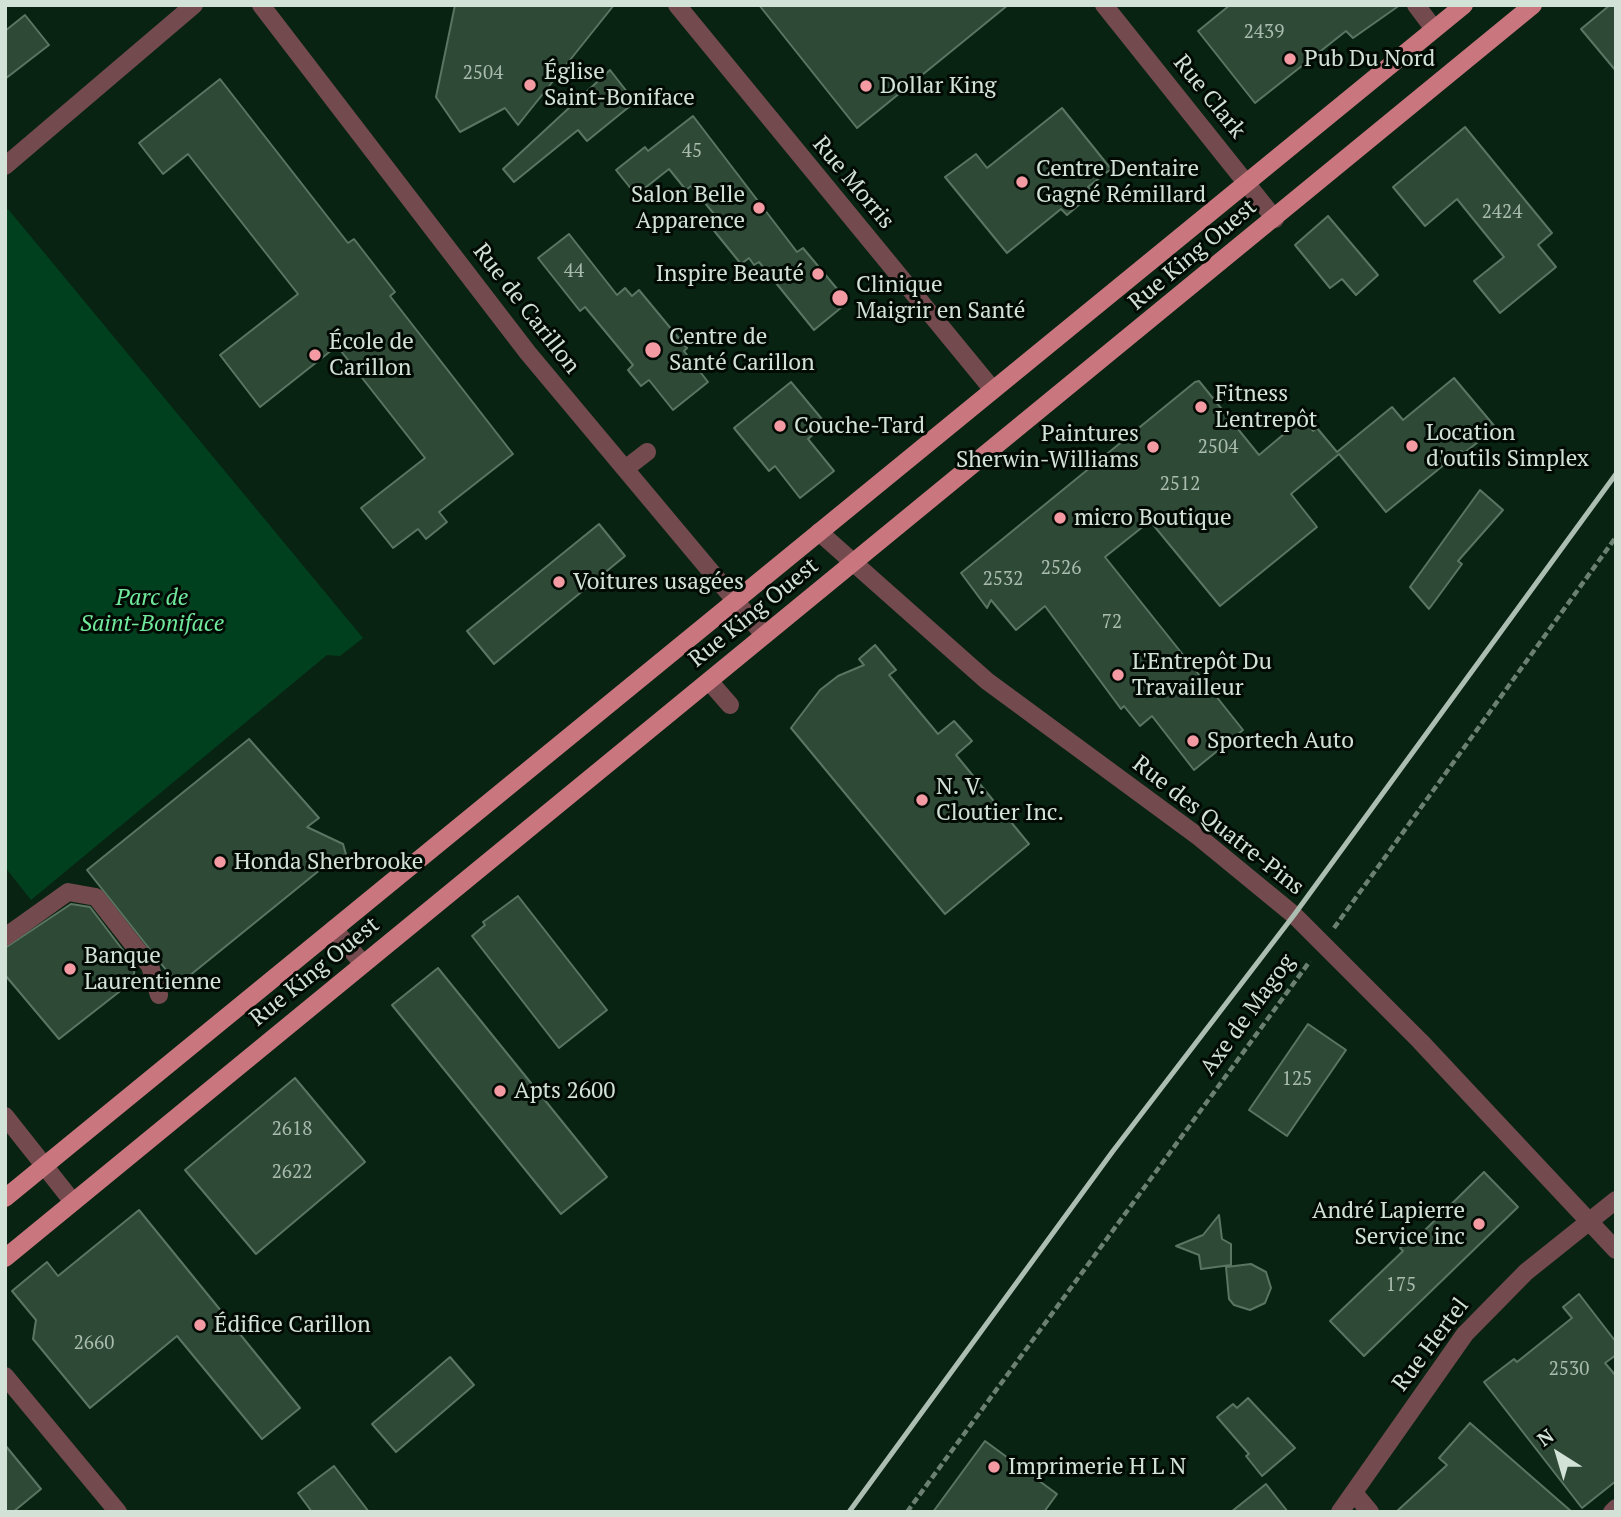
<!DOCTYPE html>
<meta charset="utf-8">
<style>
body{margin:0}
#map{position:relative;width:1621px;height:1517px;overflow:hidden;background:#092313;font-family:"PT Serif",serif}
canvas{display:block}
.frame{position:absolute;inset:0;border:7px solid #d2e2d6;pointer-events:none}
.north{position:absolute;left:1523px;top:1419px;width:70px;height:70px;-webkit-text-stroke:5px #020a04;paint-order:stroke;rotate:323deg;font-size:19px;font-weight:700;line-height:28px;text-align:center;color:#d2e2d6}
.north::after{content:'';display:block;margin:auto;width:24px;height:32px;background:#d2e2d6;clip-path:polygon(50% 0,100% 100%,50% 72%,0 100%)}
</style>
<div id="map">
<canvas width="1621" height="1517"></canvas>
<div class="frame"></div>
<div class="north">N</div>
</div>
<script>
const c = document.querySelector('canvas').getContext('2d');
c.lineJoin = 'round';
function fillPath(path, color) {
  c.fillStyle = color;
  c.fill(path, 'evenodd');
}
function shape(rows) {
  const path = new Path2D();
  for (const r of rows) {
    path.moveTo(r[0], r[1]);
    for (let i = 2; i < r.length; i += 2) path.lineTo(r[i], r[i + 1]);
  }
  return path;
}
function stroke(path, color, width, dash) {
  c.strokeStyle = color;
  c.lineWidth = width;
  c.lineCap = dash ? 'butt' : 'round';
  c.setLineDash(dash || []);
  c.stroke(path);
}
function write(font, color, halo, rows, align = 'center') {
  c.font = font + ' "PT Serif",serif';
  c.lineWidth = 6;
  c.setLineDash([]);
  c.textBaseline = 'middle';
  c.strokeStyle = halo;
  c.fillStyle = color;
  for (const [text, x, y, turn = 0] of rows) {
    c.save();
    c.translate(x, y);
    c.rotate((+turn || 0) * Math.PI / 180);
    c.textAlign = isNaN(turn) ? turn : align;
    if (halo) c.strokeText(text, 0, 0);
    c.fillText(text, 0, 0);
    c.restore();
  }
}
fillPath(shape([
 [8,209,363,638,340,656,327,655,31,900,5,867,5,211]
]), '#00401f');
const building = shape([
 [455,5,614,5,518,125,505,108,460,132,436,97,455,5],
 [759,5,1008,5,857,128,759,5],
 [1230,5,1400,5,1353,38,1346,31,1255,103,1198,31,1230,5],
 [1610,5,1616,5,1616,71,1581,29,1610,5],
 [25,15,49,45,5,79,5,31,25,15],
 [610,70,635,102,587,141,578,130,514,182,503,169,610,70],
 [220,79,348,243,354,239,395,292,390,296,513,454,439,512,447,522,426,539,418,529,393,548,361,508,425,458,337,346,260,407,220,355,298,294,188,154,163,174,139,143,220,79],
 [1062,108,1111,169,1088,187,1093,193,1067,215,1061,209,1007,253,945,177,976,154,987,168,1062,108],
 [693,116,797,252,803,248,848,302,814,330,759,262,754,265,749,258,741,264,711,227,719,220,691,186,686,190,669,169,636,195,616,170,645,147,648,151,693,116],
 [1465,127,1552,233,1538,245,1556,267,1500,313,1474,281,1504,257,1457,199,1425,226,1393,187,1465,127],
 [1328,216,1378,275,1356,295,1342,279,1330,288,1295,245,1328,216],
 [569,234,617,295,625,288,632,296,639,290,687,348,684,351,708,382,673,410,649,380,641,386,628,370,633,365,585,307,580,311,538,258,569,234],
 [1454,378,1496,428,1464,453,1461,451,1386,512,1339,454,1291,494,1317,527,1220,606,1150,521,1105,557,1243,730,1194,770,1152,716,1140,726,1124,706,1121,709,1045,606,1016,630,991,600,987,608,961,573,1195,382,1199,381,1259,455,1303,418,1313,431,1317,428,1337,452,1392,407,1403,420,1454,378],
 [791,382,826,424,808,439,834,471,800,498,775,466,769,471,734,428,791,382],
 [1480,490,1503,510,1458,561,1462,564,1429,609,1410,587,1480,490],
 [599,524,625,556,494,664,467,631,599,524],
 [875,645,896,670,889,675,938,734,954,721,972,741,956,755,1029,844,945,914,791,728,820,690,838,676,864,665,859,659,875,645],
 [249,739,319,818,307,827,343,844,347,858,338,865,326,865,178,985,87,870,249,739],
 [518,896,607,1010,559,1048,472,936,485,925,483,922,518,896],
 [71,904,90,907,135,966,133,981,59,1039,5,975,5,948,71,904],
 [438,968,607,1177,561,1214,392,1005,438,968],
 [1308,1024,1346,1050,1287,1136,1249,1110,1308,1024],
 [295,1078,365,1162,256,1254,185,1170,295,1078],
 [1484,1172,1518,1207,1364,1356,1330,1321,1403,1251,1400,1248,1418,1231,1421,1234,1484,1172],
 [139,1210,300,1408,262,1439,177,1336,90,1408,33,1339,36,1320,12,1291,47,1262,58,1276,139,1210],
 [1219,1215,1222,1239,1231,1244,1231,1265,1201,1269,1199,1255,1176,1246,1203,1235,1219,1215],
 [1251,1264,1266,1272,1271,1288,1265,1303,1250,1310,1234,1305,1229,1299,1226,1267,1251,1264],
 [1579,1294,1616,1342,1616,1355,1605,1363,1616,1376,1616,1481,1582,1508,1484,1382,1514,1359,1517,1362,1572,1318,1563,1307,1579,1294],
 [450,1357,474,1385,396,1452,372,1424,450,1357],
 [1248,1398,1295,1448,1262,1476,1246,1456,1249,1454,1217,1417,1233,1404,1237,1408,1248,1398],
 [1470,1423,1572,1512,1396,1512,1447,1465,1439,1458,1470,1423],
 [985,1441,1057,1494,1044,1512,933,1512,985,1441],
 [5,1445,41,1489,13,1512,5,1512,5,1445],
 [334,1466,369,1512,312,1512,298,1493,334,1466],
 [1266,1484,1288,1512,1231,1512,1266,1484]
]);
fillPath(building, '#2f4937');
stroke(building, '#5a7562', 2);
stroke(shape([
 [1334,928,1616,537],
 [907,1512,1310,961]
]), '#6b8072', 4.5, [7, 3.5]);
stroke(shape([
 [261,5,528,353,764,635],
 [677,5,993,390],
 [1104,5,1275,219],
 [1416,5,1434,29],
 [5,166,194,5],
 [625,469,647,452],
 [819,532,987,681,1199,837,1294,915,1420,1041,1616,1250],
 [709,681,730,705],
 [334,929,363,964],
 [5,937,68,892,96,897,150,966,159,995],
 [5,1116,73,1202],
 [5,1376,118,1512],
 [1355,1494,1370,1512],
 [1340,1512,1465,1334,1526,1272,1616,1200],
 [1612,1512,1616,1508]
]), '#734a4e', 18);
stroke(shape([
 [5,1198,1464,5],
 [5,1258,1533,5]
]), '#ca767e', 18);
stroke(shape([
 [849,1512,1113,1151,1294,915,1616,474]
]), '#acbeb1', 5);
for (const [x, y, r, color] of [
 [1290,59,7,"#f49aa2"],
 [530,85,7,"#f49aa2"],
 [866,86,7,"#f49aa2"],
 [1022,182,7,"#f49aa2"],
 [759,208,7,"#f49aa2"],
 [818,274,7,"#f49aa2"],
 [840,298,9,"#f49aa2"],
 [653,350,9,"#f49aa2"],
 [315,355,7,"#f49aa2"],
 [1201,407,7,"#f49aa2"],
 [780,426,7,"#f49aa2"],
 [1412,446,7,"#f49aa2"],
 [1153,447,7,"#f49aa2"],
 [1060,518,7,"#f49aa2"],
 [559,582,7,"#f49aa2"],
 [1118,675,7,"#f49aa2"],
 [1193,741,7,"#f49aa2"],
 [922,800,7,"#f49aa2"],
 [220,862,7,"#f49aa2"],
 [70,969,7,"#f49aa2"],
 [500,1091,7,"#f49aa2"],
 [1479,1224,7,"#f49aa2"],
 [200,1325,7,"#f49aa2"],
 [994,1467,7,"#f49aa2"]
]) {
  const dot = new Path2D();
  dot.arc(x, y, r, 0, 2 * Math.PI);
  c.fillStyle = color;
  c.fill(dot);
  stroke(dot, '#020a04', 2.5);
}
write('19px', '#a9bcae', null, [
 ["2439",1264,33],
 ["2504",483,74],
 ["45",692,152],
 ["2424",1502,213],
 ["44",574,272],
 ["2504",1218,448],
 ["2512",1180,485],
 ["2526",1061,569],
 ["2532",1003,580],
 ["72",1112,623],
 ["125",1297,1080],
 ["2618",292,1130],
 ["2622",292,1173],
 ["175",1401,1286],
 ["2660",94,1344],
 ["2530",1569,1370]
]);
write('23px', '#d2e2d6', '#020a04', [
 ["Pub Du Nord",1304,59],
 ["Église",544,72],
 ["Saint-Boniface",544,98],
 ["Dollar King",880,86],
 ["Centre Dentaire",1036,169],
 ["Gagné Rémillard",1036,195],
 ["Salon Belle",745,195,"right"],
 ["Apparence",745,221,"right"],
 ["Inspire Beauté",804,274,"right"],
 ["Clinique",856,285],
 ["Maigrir en Santé",856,311],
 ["Centre de",669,337],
 ["Santé Carillon",669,363],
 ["École de",329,342],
 ["Carillon",329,368],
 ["Fitness",1215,394],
 ["L'entrepôt",1215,420],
 ["Couche-Tard",794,426],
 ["Location",1426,433],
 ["d'outils Simplex",1426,459],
 ["Paintures",1139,434,"right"],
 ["Sherwin-Williams",1139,460,"right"],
 ["micro Boutique",1074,518],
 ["Voitures usagées",573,582],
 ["L'Entrepôt Du",1132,662],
 ["Travailleur",1132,688],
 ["Sportech Auto",1207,741],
 ["N. V.",936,787],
 ["Cloutier Inc.",936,813],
 ["Honda Sherbrooke",234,862],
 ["Banque",84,956],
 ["Laurentienne",84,982],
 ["Apts 2600",514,1091],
 ["André Lapierre",1465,1211,"right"],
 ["Service inc",1465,1237,"right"],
 ["Édifice Carillon",214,1325],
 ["Imprimerie H L N",1008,1467]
], 'left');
write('23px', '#d2e2d6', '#020a04', [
 ["Rue Clark",1209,97,51],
 ["Rue Morris",853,183,50],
 ["Rue King Ouest",1193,255,-40],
 ["Rue de Carillon",526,309,52],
 ["Rue King Ouest",754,613,-39],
 ["Rue des Quatre-Pins",1218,826,38],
 ["Rue King Ouest",315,972,-39],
 ["Axe de Magog",1248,1015,-54],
 ["Rue Hertel",1431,1345,-53]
]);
write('italic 23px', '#70e99c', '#020a04', [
 ["Parc de",152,598],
 ["Saint-Boniface",152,624]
]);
</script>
